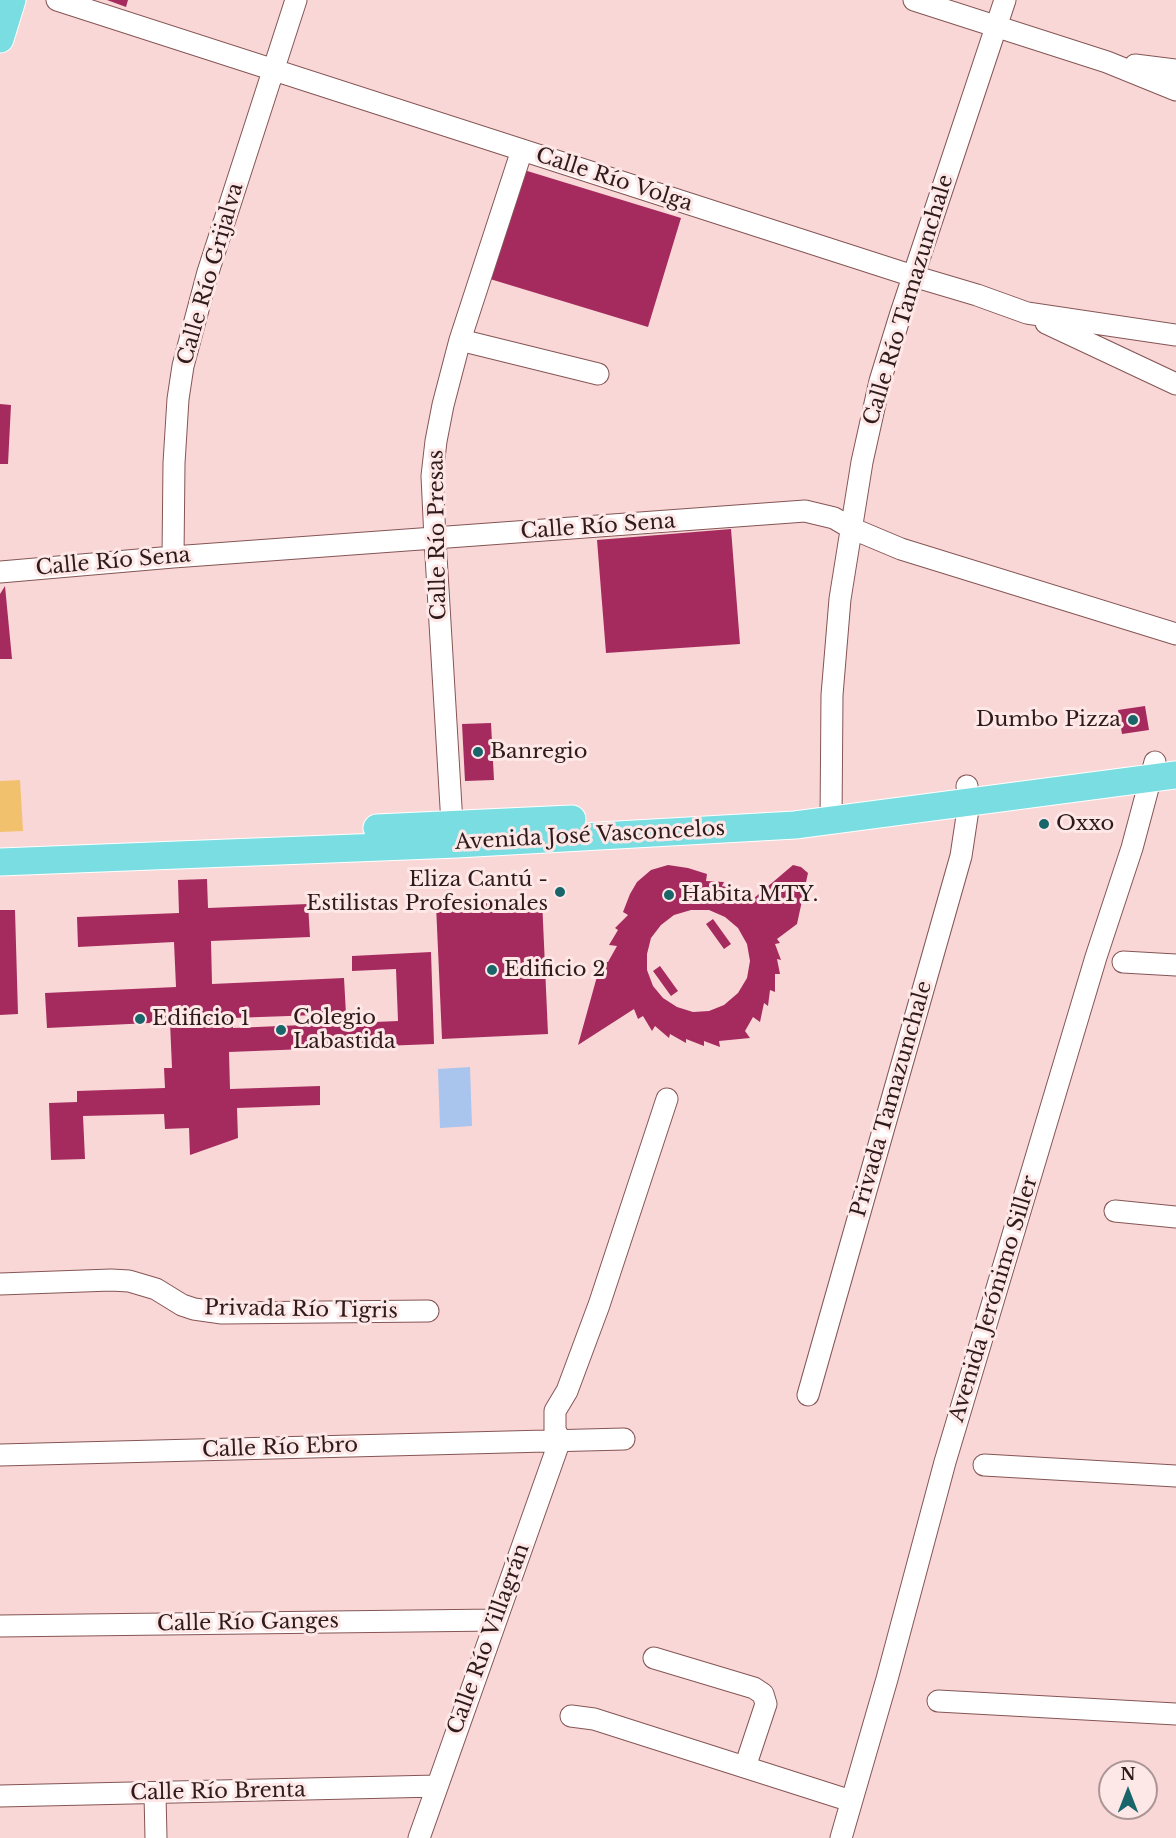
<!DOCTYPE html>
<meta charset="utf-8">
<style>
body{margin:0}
#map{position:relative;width:1176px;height:1838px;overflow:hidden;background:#f9d7d6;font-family:"Libre Baskerville",serif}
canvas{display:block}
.north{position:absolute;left:1098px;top:1760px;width:60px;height:60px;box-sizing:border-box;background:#fee7e7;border:2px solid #ab9595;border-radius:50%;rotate:0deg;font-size:16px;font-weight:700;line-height:24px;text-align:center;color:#2f1b1b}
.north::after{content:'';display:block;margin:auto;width:21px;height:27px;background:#18666a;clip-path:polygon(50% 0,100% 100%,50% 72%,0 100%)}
</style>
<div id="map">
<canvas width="1176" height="1838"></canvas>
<div class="north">N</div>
</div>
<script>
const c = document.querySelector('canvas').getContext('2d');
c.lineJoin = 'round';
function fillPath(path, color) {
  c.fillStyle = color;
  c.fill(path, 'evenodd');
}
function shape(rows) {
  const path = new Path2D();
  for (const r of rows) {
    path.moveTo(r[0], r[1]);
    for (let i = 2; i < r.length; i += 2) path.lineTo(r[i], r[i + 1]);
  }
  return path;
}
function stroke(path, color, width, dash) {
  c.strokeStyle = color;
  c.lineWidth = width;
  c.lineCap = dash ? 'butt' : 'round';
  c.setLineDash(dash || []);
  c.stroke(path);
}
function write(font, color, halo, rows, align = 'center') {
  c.font = font + ' "Libre Baskerville",serif';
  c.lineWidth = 6;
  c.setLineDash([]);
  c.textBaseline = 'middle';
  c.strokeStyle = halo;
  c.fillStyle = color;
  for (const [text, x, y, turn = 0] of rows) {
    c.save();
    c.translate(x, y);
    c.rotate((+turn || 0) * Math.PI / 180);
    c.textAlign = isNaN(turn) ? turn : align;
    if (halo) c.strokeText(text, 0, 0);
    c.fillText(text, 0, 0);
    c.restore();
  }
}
fillPath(shape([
 [20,780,23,831,0,832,0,781]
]), '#f2c16e');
fillPath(shape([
 [470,1067,472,1126,440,1128,438,1069]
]), '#a9c4ed');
fillPath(shape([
 [107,0,128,0,126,7],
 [524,170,681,218,648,327,490,279],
 [0,404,11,405,8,464,0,464],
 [731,529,740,644,606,653,597,540],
 [5,586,12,659,0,659,0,594],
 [1145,706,1149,730,1122,734,1118,710],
 [491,723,494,780,465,781,462,724],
 [668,865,688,868,707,874,706,881,724,882,722,886,740,890,736,894,753,899,793,865,801,867,808,873,797,924,777,939,780,943,775,944,781,960,777,959,780,974,775,974,775,992,770,990,768,1006,764,1003,760,1022,753,1017,745,1031,750,1038,719,1041,720,1047,704,1041,704,1046,686,1039,686,1043,670,1034,669,1038,655,1026,652,1031,643,1016,638,1019,634,1009,578,1045,601,962,608,962,617,946,609,945,618,930,615,928,628,915,623,912,630,894,637,882,651,870],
 [691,910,709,910,725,917,738,928,747,944,750,961,747,978,738,993,724,1005,709,1011,693,1012,677,1007,663,998,653,986,647,970,647,954,651,938,661,925,674,915],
 [207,879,208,908,308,904,310,937,211,941,212,984,344,978,346,1014,232,1018,233,1028,398,1021,396,969,352,971,352,956,431,952,434,1044,229,1052,230,1089,320,1086,320,1105,237,1108,238,1138,190,1155,189,1128,165,1129,164,1114,83,1116,85,1159,51,1160,49,1103,77,1102,77,1091,165,1088,164,1068,172,1068,170,1022,47,1028,45,993,176,987,174,942,78,947,77,917,179,913,178,880],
 [542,899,548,1034,442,1039,436,905],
 [0,910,15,910,18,1014,0,1015],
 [713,919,731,944,724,949,706,924],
 [660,966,678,991,671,996,653,971]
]), '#a52b5f');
const minor = shape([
 [57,0,913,276,977,295,1027,313,1176,335],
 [914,0,1107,62,1176,90],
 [1135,65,1176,70],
 [1046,323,1176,384],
 [460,340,598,374],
 [173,557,174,463,178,399,183,366,208,272,296,0],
 [0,572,173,557,805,511,834,518,851,528,901,549,1176,634],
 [831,822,832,695,840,599,862,462,880,381,900,316,1005,0],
 [452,824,435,539,432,476,436,441,443,405,460,340,522,150],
 [1123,962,1176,965],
 [1115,1211,1176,1217],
 [0,1284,111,1280,129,1281,156,1289,182,1305,194,1309,222,1313,428,1311],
 [808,1395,961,856,969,803,967,786],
 [560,1440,555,1430,555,1411,567,1391,599,1305,667,1099],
 [0,1455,624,1439],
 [984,1465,1176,1476],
 [0,1626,496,1620],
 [654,1658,754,1688,763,1694,766,1704,745,1767],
 [938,1701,1176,1714],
 [571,1716,594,1719,851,1801],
 [155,1794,156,1838],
 [0,1796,437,1786],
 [419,1838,560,1440],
 [841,1838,887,1679,945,1462,1096,957,1132,848,1155,762]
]);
const major = shape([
 [0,39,12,0],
 [377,828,572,819],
 [0,862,457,844,795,825,1176,775]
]);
stroke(minor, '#855555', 23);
stroke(major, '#fff', 29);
stroke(minor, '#fff', 21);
stroke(major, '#79dde2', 27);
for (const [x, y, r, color] of [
 [1133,720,6,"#18666a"],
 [478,752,6,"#18666a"],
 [1044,824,6,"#18666a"],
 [560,892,6,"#18666a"],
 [669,895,6,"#18666a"],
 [492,970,6,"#18666a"],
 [140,1019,6,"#18666a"],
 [281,1030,6,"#18666a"]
]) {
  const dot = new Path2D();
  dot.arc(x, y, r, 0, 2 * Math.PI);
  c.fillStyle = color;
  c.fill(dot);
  stroke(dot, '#fee7e7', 2);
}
write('21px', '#2f1b1b', '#fee7e7', [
 ["Calle Río Volga",614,180,18],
 ["Calle Río Grijalva",211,274,-74],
 ["Calle Río Tamazunchale",909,300,-73],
 ["Calle Río Sena",598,527,-4],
 ["Calle Río Presas",438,535,-91],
 ["Calle Río Sena",113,562,-5],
 ["Avenida José Vasconcelos",590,836,-3],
 ["Privada Tamazunchale",892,1099,-74],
 ["Avenida Jerónimo Siller",994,1299,-73],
 ["Privada Río Tigris",301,1310,1],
 ["Calle Río Ebro",280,1448,-2],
 ["Calle Río Ganges",248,1623,-1],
 ["Calle Río Villagrán",489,1639,-70],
 ["Calle Río Brenta",218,1792,-1]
]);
write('21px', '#2f1b1b', '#fee7e7', [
 ["Dumbo Pizza",1121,720,"right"],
 ["Banregio",490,752],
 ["Oxxo",1056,824],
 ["Eliza Cantú -",548,880,"right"],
 ["Estilistas Profesionales",548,904,"right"],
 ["Habita MTY.",681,895],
 ["Edificio 2",504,970],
 ["Colegio",293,1018],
 ["Labastida",293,1042],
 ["Edificio 1",152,1019]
], 'left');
</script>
